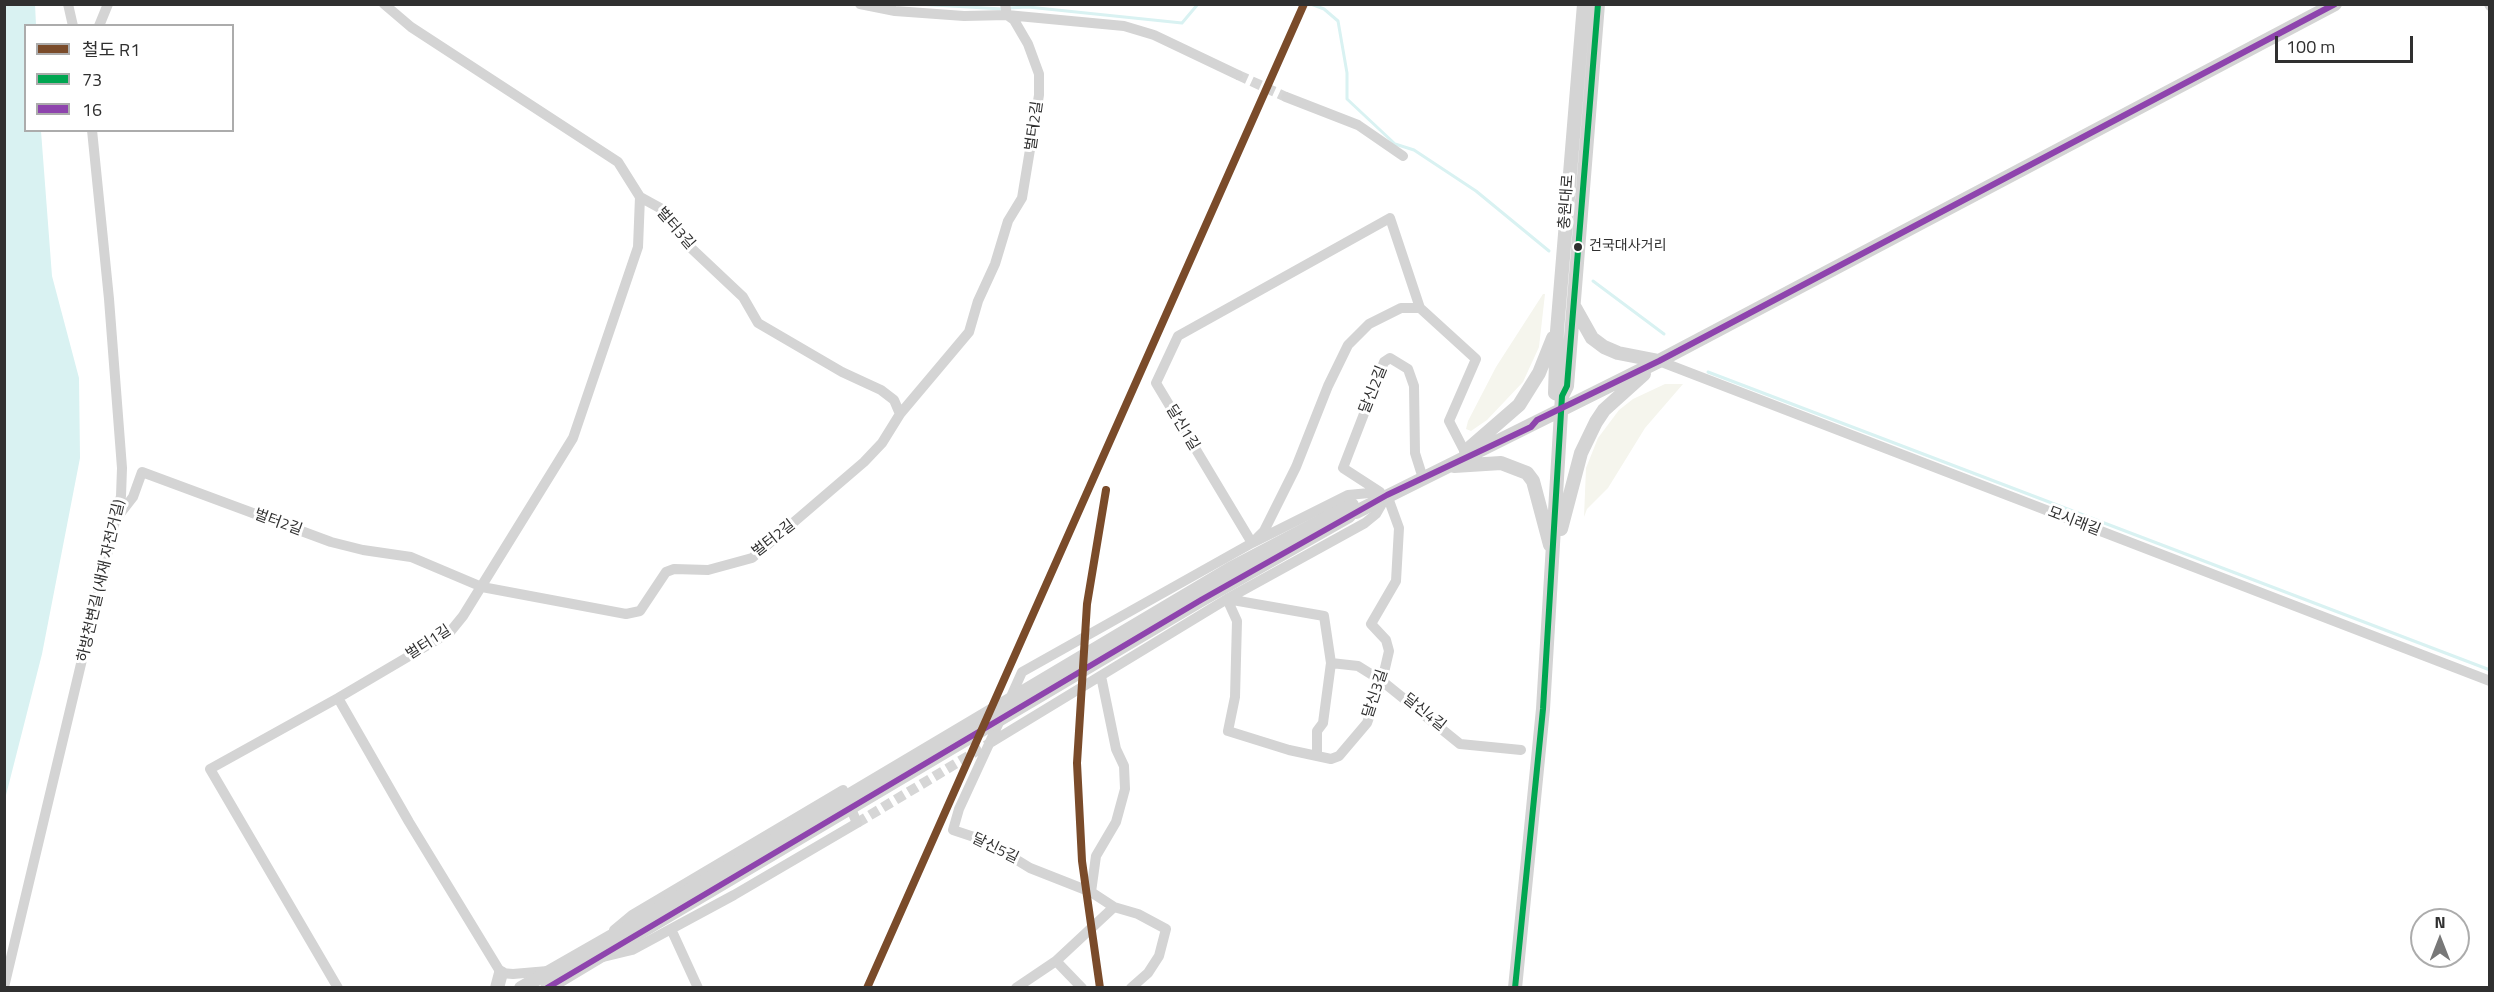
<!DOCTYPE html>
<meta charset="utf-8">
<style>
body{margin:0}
#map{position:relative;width:2494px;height:992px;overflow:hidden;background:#fff;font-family:"Titillium Web","Noto Sans KR",sans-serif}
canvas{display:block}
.frame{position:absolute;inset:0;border:6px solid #303030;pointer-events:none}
.legend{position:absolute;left:24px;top:24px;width:210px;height:108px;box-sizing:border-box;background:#fff;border:2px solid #acacac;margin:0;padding:8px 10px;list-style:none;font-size:18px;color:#303030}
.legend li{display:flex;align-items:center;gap:12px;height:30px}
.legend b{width:30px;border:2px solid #acacac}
.north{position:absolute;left:2410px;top:908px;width:60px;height:60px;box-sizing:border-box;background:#fff;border:2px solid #acacac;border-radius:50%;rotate:0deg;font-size:16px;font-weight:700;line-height:24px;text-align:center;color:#303030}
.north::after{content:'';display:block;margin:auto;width:21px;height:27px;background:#787878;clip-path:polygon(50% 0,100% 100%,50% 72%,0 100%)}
.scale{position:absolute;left:2275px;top:36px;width:138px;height:27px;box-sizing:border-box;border:3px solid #303030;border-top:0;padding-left:8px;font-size:18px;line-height:21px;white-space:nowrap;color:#303030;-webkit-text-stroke:4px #fff;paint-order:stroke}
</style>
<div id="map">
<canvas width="2494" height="992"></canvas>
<div class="frame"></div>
<ul class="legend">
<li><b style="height:8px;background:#7a4b2a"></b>철도 R1</li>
<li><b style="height:8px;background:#00a651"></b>73</li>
<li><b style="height:8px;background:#8e44ad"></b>16</li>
</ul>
<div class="north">N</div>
<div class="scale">100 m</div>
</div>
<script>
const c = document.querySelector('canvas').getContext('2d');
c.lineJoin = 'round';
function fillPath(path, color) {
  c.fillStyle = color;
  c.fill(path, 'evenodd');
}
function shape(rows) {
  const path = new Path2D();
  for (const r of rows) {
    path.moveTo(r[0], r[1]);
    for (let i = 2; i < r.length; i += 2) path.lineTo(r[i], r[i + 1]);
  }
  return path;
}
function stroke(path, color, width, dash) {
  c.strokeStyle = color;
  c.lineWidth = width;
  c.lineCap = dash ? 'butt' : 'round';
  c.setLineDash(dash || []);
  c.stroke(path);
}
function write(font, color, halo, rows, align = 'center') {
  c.font = font + ' "Titillium Web","Noto Sans KR",sans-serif';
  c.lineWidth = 6;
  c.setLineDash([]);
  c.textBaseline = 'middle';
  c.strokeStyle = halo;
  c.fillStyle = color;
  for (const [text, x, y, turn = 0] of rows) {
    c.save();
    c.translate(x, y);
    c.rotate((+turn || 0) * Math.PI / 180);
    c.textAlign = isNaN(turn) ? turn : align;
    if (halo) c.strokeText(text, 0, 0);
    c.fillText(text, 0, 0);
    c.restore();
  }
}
fillPath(shape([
 [1543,294,1545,294,1539,347,1523,382,1487,420,1471,431,1466,429,1468,421,1496,367],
 [1665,384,1683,384,1645,428,1608,488,1587,509,1584,517,1586,468,1598,438,1619,410,1633,399]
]), '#f5f5ed');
fillPath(shape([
 [35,4,36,25,26,26,26,130,41,131,52,276,79,378,80,458,42,654,5,799,4,5]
]), '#d9f2f2');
stroke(shape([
 [917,4,1002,9],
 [1311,4,1324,9,1338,21,1347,73,1347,99,1395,144,1414,150,1476,191,1549,251],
 [1008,8,1028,7,1182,23,1198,4],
 [1593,281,1664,334],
 [1708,372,2490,670]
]), '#d9f2f2', 3);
stroke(shape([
 [1238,75,1286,97],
 [857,823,990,743]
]), '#d6d6d6', 10, [10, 5]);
stroke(shape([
 [68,4,73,26],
 [384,4,411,27,618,162,640,197,660,208,691,248,743,297,758,323,842,372,881,390,894,400,900,414],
 [860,4,895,11,964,16,1007,15,1124,26,1154,35,1238,75],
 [2489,4,2490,6],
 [99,26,108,4],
 [1286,97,1358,125,1403,156],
 [1420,308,1390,218,1178,336,1156,383,1252,543,1264,531,1296,467,1328,386,1348,345,1369,324,1401,308,1420,308,1476,359,1449,421,1465,452],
 [1659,361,2490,681],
 [1380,492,1343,468,1384,362,1390,358,1408,369,1414,386,1415,453,1421,472],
 [119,515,133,497,142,472,331,542,363,550,411,557,482,587,626,614,640,611,666,572,674,569,708,570,752,558,864,462,882,443,900,414,969,332,978,301,995,264,1008,221,1022,198,1039,95,1039,74,1028,44,1014,20,1007,15,1005,4],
 [1227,599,1237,621,1235,697,1228,731,1289,750,1331,759,1339,756,1367,723,1382,681,1389,651,1386,640,1371,624,1396,581,1399,528,1387,495],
 [1227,599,1324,616,1331,663,1323,723,1317,731,1317,754],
 [1331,663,1358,666,1382,681,1460,744,1521,750],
 [338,698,409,822,501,973,513,974,548,971],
 [1009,701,1022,672,1252,543,1348,495,1380,492],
 [1001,718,959,809,953,830,986,841,1030,868,1091,892],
 [990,743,1227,599,1365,523,1376,514,1387,495],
 [1114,907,1138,914,1166,929,1159,956,1148,973,1131,988],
 [671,929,698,988],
 [603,957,632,950,734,895,857,823,843,790,632,915,614,930],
 [1056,961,1082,988],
 [4,987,121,496,122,468,109,299,92,130],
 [338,988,210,769,338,698,450,632,463,616,573,438,638,247,640,197],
 [1016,988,1056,961,1114,907,1091,892,1096,856,1116,822,1125,789,1124,766,1116,749,1101,676]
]), '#d4d4d4', 10);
stroke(shape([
 [1574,306,1592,338,1604,347,1618,353,1659,361],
 [1562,396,1555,393,1557,331,1584,4],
 [1466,451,1519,405,1539,373,1553,338],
 [1454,466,1501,463,1527,473,1533,481,1550,545],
 [1356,512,1659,361,2335,4],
 [1561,529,1581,453,1596,422,1604,410,1644,374],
 [497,988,501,973],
 [521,988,626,928],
 [547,988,632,937],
 [1515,988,1543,709,1562,396,1567,386,1598,4]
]), '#d4d4d4', 14);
stroke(shape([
 [626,928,1230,569,1352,505],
 [632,937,1201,600,1349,516]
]), '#d4d4d4', 14);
stroke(shape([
 [1515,988,1543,709,1562,396,1567,386,1598,4]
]), '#00a651', 6);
stroke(shape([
 [547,988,1201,600,1387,495,1531,427,1537,420,1659,361,2335,4]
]), '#8e44ad', 6);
stroke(shape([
 [867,988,1304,4],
 [1100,988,1082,861,1077,763,1087,604,1106,490]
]), '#7a4b2a', 8);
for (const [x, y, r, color] of [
 [1578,247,5,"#303030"]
]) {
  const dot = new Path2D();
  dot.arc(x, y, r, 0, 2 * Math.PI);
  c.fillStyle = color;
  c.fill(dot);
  stroke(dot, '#fff', 2);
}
write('14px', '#303030', '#fff', [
 ["건국대사거리",1589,247]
], 'left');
write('15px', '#303030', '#fff', [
 ["벌터2길",1035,126,-82],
 ["충원대로",1567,202,-86],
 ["벌터3길",675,229,49],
 ["달신2길",1374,390,-68],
 ["달신1길",1182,428,59],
 ["모시래길",2074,522,21],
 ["벌터2길",278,523,20],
 ["벌터2길",774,539,-38],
 ["하방천변길 (새재 자전거길)",102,581,-77],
 ["벌터1길",429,643,-33],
 ["달신3길",1376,694,-72],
 ["달신4길",1424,713,39],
 ["달신5길",995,849,26]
]);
</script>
